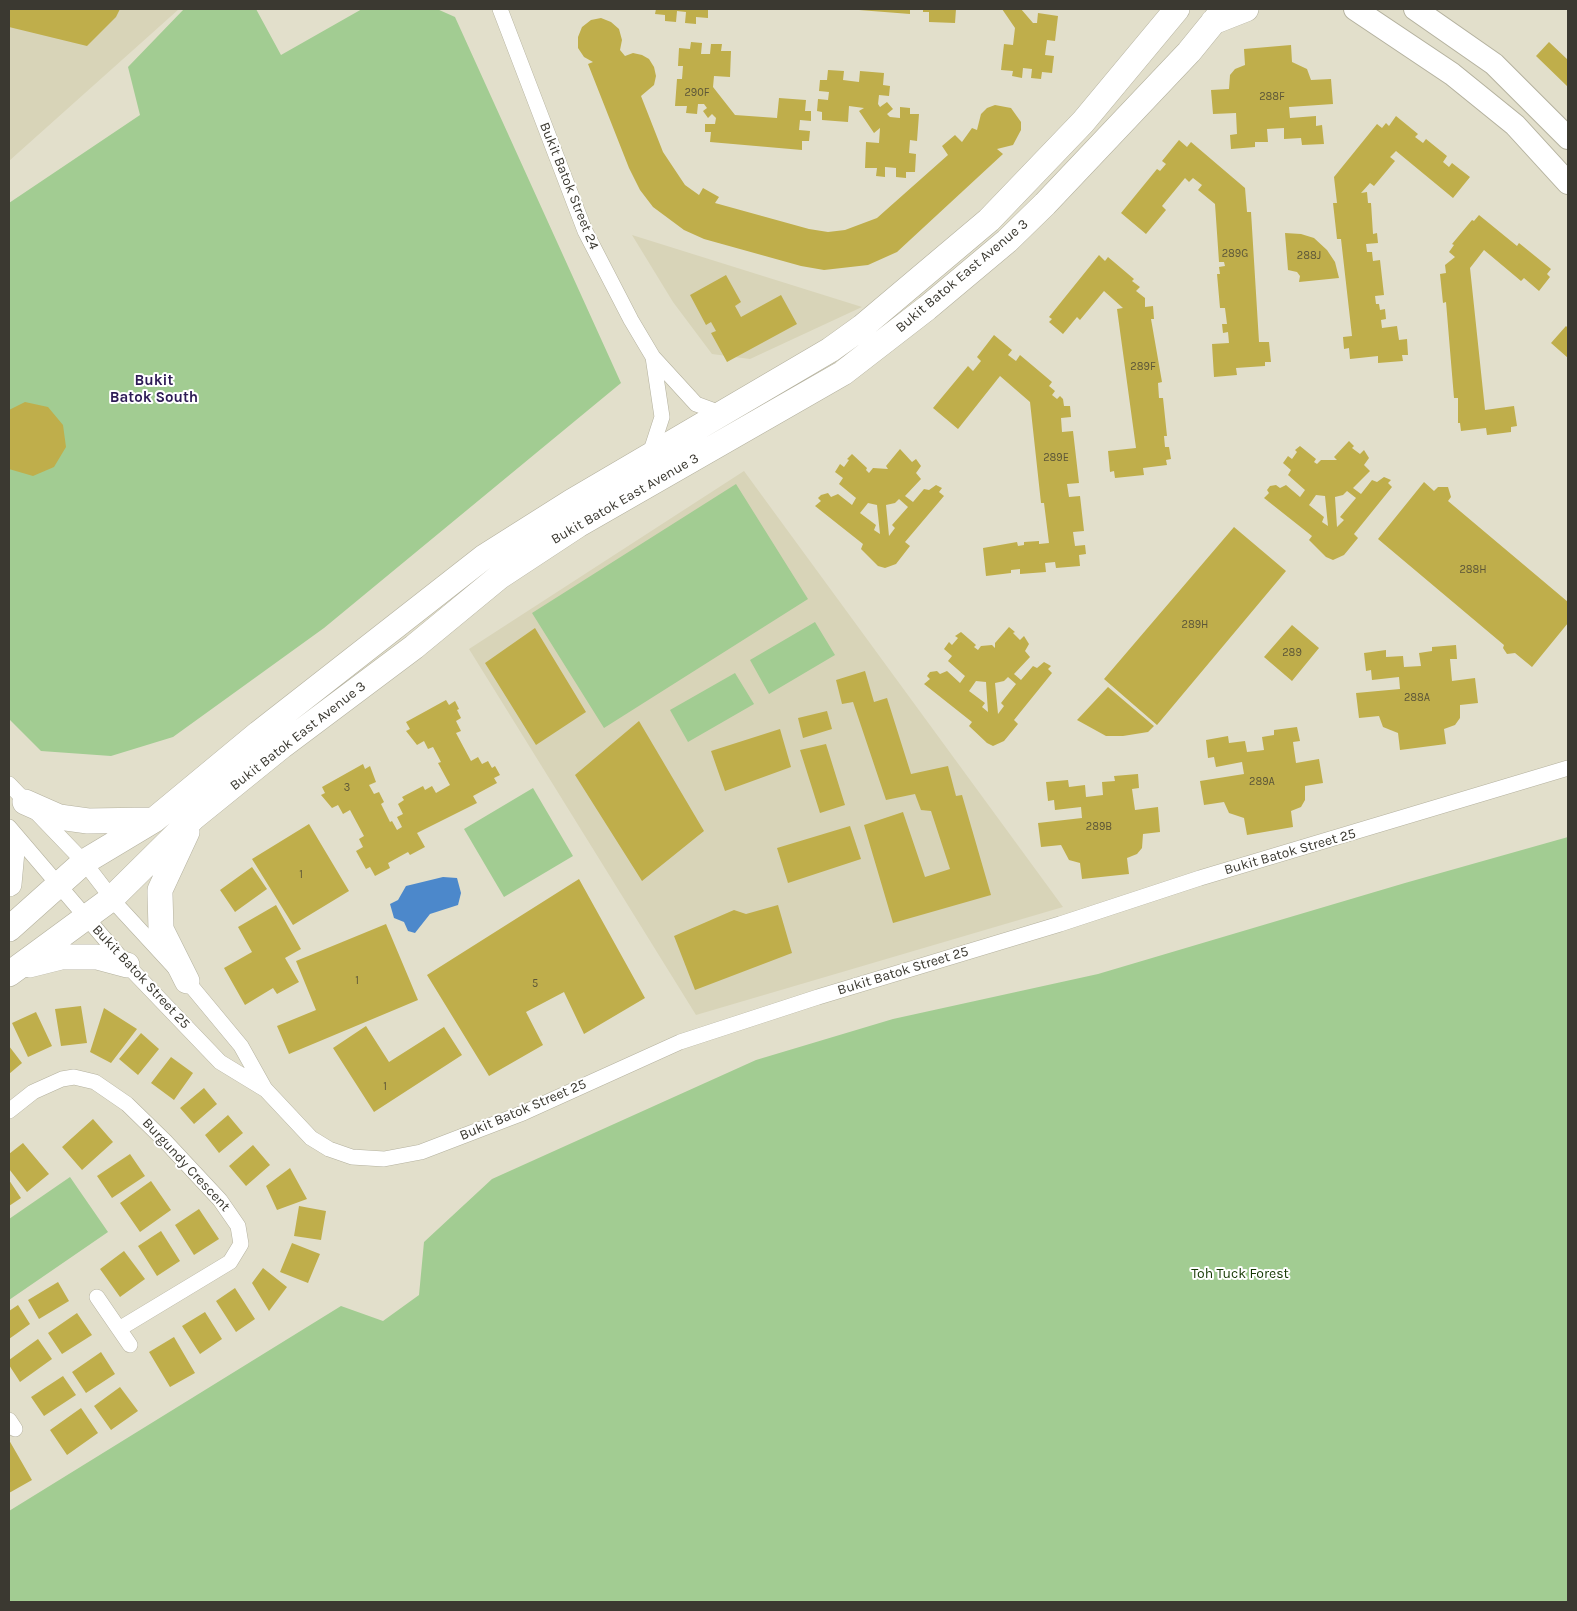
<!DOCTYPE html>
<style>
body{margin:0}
#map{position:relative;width:1577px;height:1611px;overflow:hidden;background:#e2dfcb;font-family:Karla,sans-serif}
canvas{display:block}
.frame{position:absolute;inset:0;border:10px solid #3b3931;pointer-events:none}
</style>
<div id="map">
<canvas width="1577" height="1611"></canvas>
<div class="frame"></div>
</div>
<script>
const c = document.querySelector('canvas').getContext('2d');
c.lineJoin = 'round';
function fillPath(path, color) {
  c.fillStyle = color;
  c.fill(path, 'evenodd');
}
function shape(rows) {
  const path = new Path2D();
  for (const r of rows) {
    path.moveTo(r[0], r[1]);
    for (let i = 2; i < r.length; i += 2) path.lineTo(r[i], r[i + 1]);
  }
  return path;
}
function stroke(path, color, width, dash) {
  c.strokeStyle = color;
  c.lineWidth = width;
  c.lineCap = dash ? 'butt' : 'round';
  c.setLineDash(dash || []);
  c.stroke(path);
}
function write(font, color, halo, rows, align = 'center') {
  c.font = font + ' Karla,sans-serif';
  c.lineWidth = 4;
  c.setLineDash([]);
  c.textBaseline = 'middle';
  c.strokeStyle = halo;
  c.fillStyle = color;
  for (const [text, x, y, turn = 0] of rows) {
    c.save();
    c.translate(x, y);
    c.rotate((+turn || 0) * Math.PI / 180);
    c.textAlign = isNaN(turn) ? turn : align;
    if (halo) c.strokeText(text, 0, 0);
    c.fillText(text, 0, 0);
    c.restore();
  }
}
fillPath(shape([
 [9,9,179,9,9,161],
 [632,235,862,307,750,359,712,354,673,302],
 [744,471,1063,907,696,1015,469,649]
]), '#d8d4b8');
fillPath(shape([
 [184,9,256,9,281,55,362,9,437,9,455,17,621,383,324,628,173,737,111,756,41,751,9,719,9,203,140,115,128,67],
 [736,484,808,599,604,728,532,613],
 [815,622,835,655,769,694,750,660],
 [735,673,754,704,688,742,670,710],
 [533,788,573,856,504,897,464,829],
 [1568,837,1568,1602,9,1602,9,1511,341,1306,383,1321,419,1295,424,1242,492,1179,756,1060,893,1019,1098,974,1405,883],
 [70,1177,108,1232,9,1300,9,1219]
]), '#a2cc92');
fillPath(shape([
 [443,877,457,878,461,893,458,905,430,914,415,933,408,931,404,922,394,918,390,904,398,900,406,886]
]), '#4c88cb');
fillPath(shape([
 [9,9,120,9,116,17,87,46,9,27],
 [656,9,708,9,708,18,696,17,696,24,685,23,686,12,677,11,676,22,665,21,665,15,655,14],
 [859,9,910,9,910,14,859,10],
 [923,9,956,9,955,23,929,22,929,12,923,12],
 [1002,9,1021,9,1033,23,1037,23,1038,13,1058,16,1055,41,1047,40,1045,55,1054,56,1052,73,1042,72,1041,79,1031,78,1032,69,1023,68,1022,78,1012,76,1013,71,1001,70,1004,44,1013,45,1015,28],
 [601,18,611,22,619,29,622,40,620,50,625,56,633,53,642,55,649,59,654,67,656,76,654,85,641,96,663,152,685,185,699,195,703,188,719,197,715,203,809,229,828,232,845,230,877,218,948,155,942,146,955,135,962,142,972,128,977,130,981,114,987,108,995,105,1011,108,1021,122,1021,130,1013,145,997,149,1003,154,897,252,868,265,824,270,801,266,704,239,684,230,653,207,640,190,629,168,588,64,593,62,584,57,578,48,578,37,582,27,591,20],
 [691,42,702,43,701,54,710,54,711,44,722,44,721,51,731,51,730,77,714,76,713,87,735,115,777,118,779,98,806,100,805,111,811,111,811,121,800,120,799,130,810,131,809,141,802,141,802,150,710,142,711,132,705,132,705,124,715,124,716,118,712,114,708,118,703,111,707,108,704,104,698,104,697,114,686,113,687,106,675,106,677,79,682,79,683,66,678,66,679,48,690,49],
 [1549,42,1568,60,1568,87,1536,56],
 [1291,45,1292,62,1307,69,1311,80,1331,79,1333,104,1289,107,1290,118,1316,116,1316,126,1322,125,1324,144,1302,145,1301,138,1284,139,1284,128,1267,129,1268,142,1255,142,1255,147,1231,149,1230,135,1237,134,1236,113,1213,114,1211,90,1229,89,1230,75,1235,69,1245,65,1244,49],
 [828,70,844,71,843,80,859,82,860,71,884,73,883,85,890,86,889,96,879,95,878,104,880,107,887,102,893,109,887,114,890,117,900,118,900,107,910,108,910,114,919,114,917,141,910,140,909,153,916,154,915,172,906,172,906,178,896,177,896,168,885,167,885,177,876,176,877,168,865,168,866,142,879,143,880,128,874,133,859,111,864,108,849,106,848,122,822,120,822,112,817,111,818,99,828,100,829,92,819,91,820,80,827,80],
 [1396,116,1418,134,1415,137,1423,143,1426,139,1447,156,1443,162,1449,167,1452,163,1470,177,1453,198,1396,151,1390,157,1395,161,1374,186,1370,183,1361,193,1367,192,1368,203,1371,203,1373,234,1377,233,1378,243,1366,244,1367,252,1372,252,1373,261,1380,260,1384,295,1375,296,1376,304,1379,304,1380,310,1385,309,1386,319,1381,320,1382,328,1397,326,1399,340,1407,339,1408,355,1402,355,1403,361,1378,363,1378,356,1350,359,1349,348,1344,349,1343,337,1352,336,1341,239,1337,239,1333,203,1337,203,1334,177,1377,124,1382,128,1386,123,1389,126],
 [1179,140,1187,147,1191,142,1245,188,1247,212,1251,212,1259,342,1269,342,1271,362,1265,362,1265,366,1236,368,1237,375,1214,377,1212,344,1229,343,1228,332,1223,333,1222,324,1227,324,1225,308,1220,308,1217,274,1220,274,1219,267,1225,266,1224,262,1219,262,1215,204,1198,190,1202,185,1193,178,1189,182,1185,178,1162,206,1166,210,1146,234,1121,213,1157,169,1160,171,1166,164,1162,161],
 [1479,215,1517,246,1519,243,1551,269,1547,274,1550,277,1539,291,1524,278,1521,281,1484,250,1470,268,1485,410,1514,406,1517,426,1511,427,1511,432,1487,435,1486,428,1461,431,1460,423,1458,423,1458,398,1454,398,1446,302,1443,303,1440,274,1446,273,1445,265,1455,257,1449,252,1454,245,1452,244,1472,220,1474,221],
 [1285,233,1301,234,1314,238,1327,250,1335,262,1339,278,1299,282,1300,276,1297,272,1288,270],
 [1099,255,1105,261,1108,257,1134,279,1132,281,1140,287,1136,291,1145,298,1145,307,1153,306,1154,319,1151,319,1162,382,1158,383,1159,398,1163,398,1167,436,1164,436,1165,447,1169,447,1171,459,1166,460,1167,465,1143,468,1144,475,1115,478,1114,471,1110,472,1108,451,1136,448,1117,309,1123,308,1104,291,1080,320,1077,317,1063,334,1049,322,1052,319,1049,317],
 [726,275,741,302,735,306,741,317,781,295,797,324,727,362,711,333,716,331,711,322,706,325,690,295],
 [1566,326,1568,328,1568,358,1551,343],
 [994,335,1012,350,1008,355,1016,361,1020,355,1052,382,1049,386,1055,391,1052,395,1057,399,1060,396,1063,399,1064,406,1070,406,1071,417,1061,418,1062,432,1073,431,1079,483,1067,484,1069,497,1080,496,1084,531,1073,532,1075,546,1085,545,1086,554,1079,555,1080,566,1056,568,1055,562,1045,563,1046,572,1020,574,1020,569,1011,570,1011,573,986,576,983,548,1017,542,1018,546,1024,545,1024,542,1039,541,1039,544,1049,543,1044,503,1041,503,1030,402,1000,376,958,429,933,408,968,366,973,371,981,361,977,357],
 [25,402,48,407,63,425,66,447,54,467,33,476,9,469,9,410],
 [1349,441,1354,446,1352,448,1360,454,1364,450,1369,458,1364,465,1370,471,1353,488,1361,494,1372,480,1377,482,1384,477,1391,480,1388,483,1392,487,1354,534,1358,538,1344,555,1333,560,1326,557,1309,540,1312,536,1264,498,1269,493,1267,490,1270,486,1276,485,1280,488,1286,485,1300,497,1305,490,1288,475,1291,470,1283,463,1288,456,1292,459,1297,452,1295,450,1300,446,1316,459,1314,462,1317,464,1321,460,1337,460,1334,457],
 [1347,491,1356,498,1340,517,1344,520,1337,527,1335,497,1343,495],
 [1316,495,1325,496,1328,526,1322,522,1324,517,1309,505],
 [900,449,912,462,916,459,921,466,916,473,921,479,905,496,913,502,924,489,929,490,936,485,942,488,939,492,944,496,905,542,910,546,896,564,885,568,878,566,861,549,863,544,815,506,821,501,818,498,821,495,828,493,831,497,838,494,852,505,856,498,839,484,843,478,835,472,840,464,844,467,849,460,847,459,852,454,867,468,866,470,869,473,873,468,888,469,886,466],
 [899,499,908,507,892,525,895,528,889,536,886,505,895,503],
 [868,503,877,505,880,534,874,530,876,525,860,513],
 [1424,482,1434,491,1438,487,1448,487,1451,497,1448,501,1568,602,1568,623,1532,667,1515,653,1507,654,1503,648,1504,645,1378,539],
 [1234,527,1286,571,1157,725,1104,679],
 [1292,625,1319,648,1292,681,1264,657],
 [1009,627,1015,632,1013,633,1020,640,1024,636,1029,644,1025,651,1030,657,1014,674,1021,680,1033,666,1037,668,1044,662,1051,666,1048,669,1052,673,1014,720,1018,724,1004,741,993,746,987,743,969,726,972,722,924,684,930,679,927,676,930,672,937,671,940,674,947,671,960,683,965,676,948,661,952,656,944,649,949,642,952,645,958,638,955,636,961,632,976,645,974,647,978,650,981,646,992,645,995,648,995,643],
 [1008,677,1016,684,1001,703,1004,706,998,714,995,683,1004,681],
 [976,681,986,682,988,712,982,707,985,703,969,691],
 [535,628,586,712,536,745,485,663],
 [1456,645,1457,659,1450,659,1452,681,1475,678,1478,703,1460,705,1460,718,1455,725,1444,729,1446,744,1400,750,1398,733,1383,727,1379,716,1359,718,1356,693,1400,689,1399,677,1372,680,1371,670,1366,671,1364,653,1386,650,1386,657,1403,656,1404,667,1421,666,1419,653,1432,651,1432,647],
 [865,671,874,702,887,698,911,774,948,766,956,796,962,795,991,895,893,923,864,825,903,812,925,877,950,869,931,811,921,810,915,794,886,800,853,702,842,704,836,680],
 [1108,687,1154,726,1148,732,1123,736,1106,736,1077,720],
 [446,700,449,705,455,701,459,709,457,710,461,718,456,721,461,731,456,733,471,761,478,757,482,764,488,761,492,768,495,766,500,775,494,778,497,783,473,796,477,803,417,833,425,847,410,855,408,852,388,863,390,868,375,876,370,867,366,869,356,851,363,847,359,839,364,836,350,810,343,814,338,805,332,808,321,795,325,793,322,787,363,764,365,769,370,766,376,782,369,785,374,794,379,792,384,802,381,804,390,822,392,821,397,830,402,827,397,817,403,814,398,804,404,800,402,797,423,786,425,790,432,786,436,793,450,785,438,763,441,762,433,747,428,749,424,741,417,745,406,731,410,729,406,722],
 [827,711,832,729,803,738,798,718],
 [639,721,704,831,642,881,575,775],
 [1297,727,1300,741,1293,742,1296,763,1319,759,1323,783,1305,786,1305,800,1301,807,1291,811,1293,827,1247,835,1244,818,1229,813,1224,802,1204,805,1200,781,1244,774,1242,762,1216,767,1214,757,1208,758,1206,740,1228,736,1229,743,1245,741,1247,752,1264,750,1262,737,1274,735,1274,730],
 [780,729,791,767,725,791,711,751],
 [826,744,845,805,820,813,800,750],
 [1138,774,1139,788,1132,789,1135,810,1158,807,1160,832,1143,834,1142,848,1137,854,1127,858,1129,874,1082,879,1080,863,1069,860,1061,845,1041,847,1038,823,1082,818,1081,807,1055,810,1054,800,1048,801,1046,782,1068,780,1069,787,1085,785,1086,797,1103,795,1102,782,1115,781,1114,776],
 [309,824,349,891,293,925,252,859],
 [850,826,861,859,788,883,777,848],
 [252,867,267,889,235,912,220,890],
 [579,879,645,998,584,1034,564,992,526,1012,543,1045,489,1076,427,975],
 [276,905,301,949,285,958,299,982,277,994,273,988,245,1005,224,968,252,952,238,927],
 [778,905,792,953,695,990,674,936,734,910,746,914],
 [386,924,418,1000,289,1054,277,1026,316,1010,296,961],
 [81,1006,87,1043,61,1046,55,1009],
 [104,1008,137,1029,111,1063,90,1052],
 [36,1012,52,1046,28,1057,12,1023],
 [366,1026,389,1062,444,1027,462,1055,374,1112,333,1048],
 [141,1033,159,1049,138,1075,119,1059],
 [9,1046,22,1063,9,1074],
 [171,1057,193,1073,174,1100,151,1083],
 [204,1088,217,1104,194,1124,180,1108],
 [228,1115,243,1133,219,1153,205,1135],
 [93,1119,113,1142,82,1170,62,1147],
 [23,1143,49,1174,27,1192,9,1169,9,1154],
 [253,1145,270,1165,246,1186,229,1166],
 [130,1154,145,1176,112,1198,97,1176],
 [290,1168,307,1199,277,1210,266,1186],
 [9,1180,21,1198,9,1206],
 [151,1181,171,1210,140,1232,120,1203],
 [299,1206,326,1211,321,1240,294,1236],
 [199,1209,219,1239,194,1255,175,1225],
 [161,1231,180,1261,157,1276,138,1246],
 [292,1243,320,1254,308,1283,280,1272],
 [124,1251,145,1279,120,1297,100,1269],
 [263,1268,287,1287,269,1311,252,1283],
 [58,1282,69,1301,39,1319,28,1300],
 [235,1288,255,1319,236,1332,216,1301],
 [18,1305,30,1324,9,1339,9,1311],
 [205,1312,222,1339,200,1354,182,1326],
 [77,1313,92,1335,62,1354,48,1333],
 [174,1337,195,1373,170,1387,149,1352],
 [38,1339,52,1359,20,1382,9,1365,9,1360],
 [101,1352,115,1374,86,1393,72,1372],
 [63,1376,76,1395,44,1416,31,1397],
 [120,1387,138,1411,111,1430,94,1406],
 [81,1408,98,1433,67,1455,50,1430],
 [9,1440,32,1480,9,1493]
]), '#bfae4b');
const minor = shape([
 [500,9,585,231,631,320,653,357,696,404,715,411,725,409],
 [649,457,662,417,653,357],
 [9,784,84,862,117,905,187,981,241,1046,265,1089],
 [9,827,127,965,220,1062,266,1090,311,1138,329,1149,352,1157,384,1159,421,1152,523,1113,680,1042,818,997,1060,924,1200,878,1568,768],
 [9,1111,33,1092,62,1079,74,1077,95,1082,127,1104,165,1141,220,1200,238,1226,241,1244,230,1262,119,1329],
 [97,1297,130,1345],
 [9,1420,15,1429]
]);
const secondary = shape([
 [1355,9,1452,74,1515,125,1568,183],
 [1415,9,1494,64,1568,138]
]);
const primary = shape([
 [1213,22,1246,9],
 [25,802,59,817,88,821,151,820],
 [9,841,12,851,9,884],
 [9,929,84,862,154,820,259,733,484,557,571,502,830,350,862,327,989,220,1083,122,1177,9],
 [29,965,61,957,97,957,127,965],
 [9,974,111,899,193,818,282,746,414,647,499,577,578,525,843,373,927,308,1007,241,1045,204,1189,52,1224,9],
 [187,981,161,929,160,894,160,890,187,832]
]);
stroke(minor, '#b4b19e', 16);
stroke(secondary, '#b4b19e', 24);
stroke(primary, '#b4b19e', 26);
stroke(minor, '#fff', 15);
stroke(secondary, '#fff', 22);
stroke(primary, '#fff', 25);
write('11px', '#5c5638', null, [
 ["290F",697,93],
 ["288F",1272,97],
 ["289G",1235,254],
 ["288J",1309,256],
 ["289F",1143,367],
 ["289E",1056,458],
 ["288H",1473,570],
 ["289H",1195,625],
 ["289",1292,653],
 ["288A",1417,698],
 ["289A",1262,782],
 ["3",347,788],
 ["289B",1099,827],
 ["1",301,875],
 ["1",357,981],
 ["5",535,984],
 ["1",385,1087]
]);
write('14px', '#3b3931', '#fff', [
 ["Bukit Batok Street 24",569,186,68],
 ["Bukit Batok East Avenue 3",962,276,-40],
 ["Bukit Batok East Avenue 3",625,499,-30],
 ["Bukit Batok East Avenue 3",298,736,-38],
 ["Bukit Batok Street 25",1290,852,-16],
 ["Bukit Batok Street 25",903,971,-17],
 ["Bukit Batok Street 25",141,977,47],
 ["Bukit Batok Street 25",523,1110,-23],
 ["Burgundy Crescent",186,1165,47]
]);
write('14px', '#143701', '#fff', [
 ["Toh Tuck Forest",1240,1274]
]);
write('bold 15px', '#2d1b55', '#fff', [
 ["Bukit",154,381],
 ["Batok South",154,398]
]);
</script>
